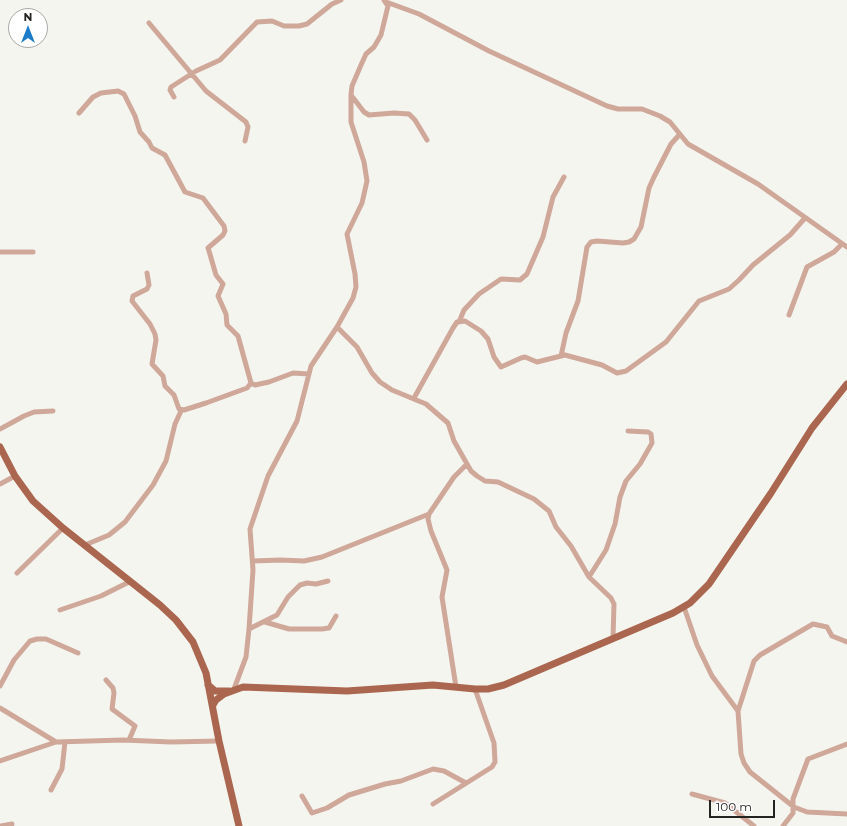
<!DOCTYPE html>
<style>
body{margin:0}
#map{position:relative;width:847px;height:826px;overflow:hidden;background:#f5f5f0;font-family:Montserrat,sans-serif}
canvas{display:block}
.north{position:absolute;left:8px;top:8px;width:40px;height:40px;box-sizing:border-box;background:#fff;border:1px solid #a7a7a6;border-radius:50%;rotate:0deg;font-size:11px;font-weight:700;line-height:16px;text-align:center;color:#232321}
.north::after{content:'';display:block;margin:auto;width:14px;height:18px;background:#1b7dc9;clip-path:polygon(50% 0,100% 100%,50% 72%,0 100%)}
.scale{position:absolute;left:709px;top:800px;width:66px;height:18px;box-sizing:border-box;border:2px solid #232321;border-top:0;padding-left:5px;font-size:12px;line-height:14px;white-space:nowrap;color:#232321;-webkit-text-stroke:3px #fff;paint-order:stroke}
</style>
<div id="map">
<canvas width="847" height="826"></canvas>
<div class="north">N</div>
<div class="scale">100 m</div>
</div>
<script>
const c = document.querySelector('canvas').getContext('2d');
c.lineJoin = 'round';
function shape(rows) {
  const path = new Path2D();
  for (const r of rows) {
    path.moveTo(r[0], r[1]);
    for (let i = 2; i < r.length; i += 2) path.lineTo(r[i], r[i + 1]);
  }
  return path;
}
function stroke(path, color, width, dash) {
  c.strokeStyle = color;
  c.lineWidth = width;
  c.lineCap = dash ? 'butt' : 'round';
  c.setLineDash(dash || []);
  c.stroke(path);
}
stroke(shape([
 [386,2,419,14,489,51,607,106,618,109,642,109,660,116,670,122,688,144,758,184,847,247],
 [149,23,206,91,246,122,248,127,245,141],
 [351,95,364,112,369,115,394,113,409,114,415,120,427,140],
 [174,97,170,90,171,87,196,71,220,60,257,22,272,21,284,26,299,26,307,24,332,4,341,0],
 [79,113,93,97,101,93,118,91,124,94,135,116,140,132,149,142,152,148,165,155,185,192,203,198,224,226,225,231,223,235,208,248,209,251,216,275,223,284,218,296,226,314,227,325,238,336,251,383,255,385,269,382,293,373,309,374],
 [0,252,33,252],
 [147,273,149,285,147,289,133,296,132,301,150,324,155,334,156,340,152,364,163,376,165,386,174,395,179,409,184,410,206,403,247,388,251,383],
 [789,315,807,267,834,252,842,244],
 [459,322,464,310,479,294,501,279,520,280,527,274,543,237,553,197,564,177],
 [337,327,357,347,372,373,380,382,392,390,426,404,448,423,454,441,471,471,477,476,485,481,498,482,534,499,549,511,556,527,571,546,589,577,611,598,614,604,613,638],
 [561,356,566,333,578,301,587,247,591,242,597,241,623,243,629,242,634,239,641,227,649,188,654,177,671,144,680,134],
 [414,398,453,328,457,322,465,321,481,331,488,339,494,357,501,367,521,358,525,357,537,362,565,355,602,365,617,373,626,371,666,342,699,301,729,289,739,280,753,265,790,235,805,218],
 [0,429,24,416,34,412,53,411],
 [0,484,15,476],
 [85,545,109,535,125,522,153,485,166,461,175,424,181,411],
 [253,561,280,560,304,561,322,557,429,514],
 [17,573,63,528],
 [589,577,606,550,615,524,620,497,626,481,640,464,652,443,651,434,648,432,628,431],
 [684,607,697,645,712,676,738,711,741,754,744,763,750,772,794,807,807,812,847,814],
 [60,610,101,596,131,581],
 [265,622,289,629,322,629,329,628,336,616],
 [249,629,277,615,288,597,300,585,307,583,316,584,328,581],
 [106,680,113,688,114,693,112,709,135,726,129,740],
 [0,686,14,660,30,641,37,639,46,639,78,653],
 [456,687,442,597,447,570,431,531,428,519,429,514,454,477,467,464],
 [234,689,246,657,249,629,253,570,250,529,268,476,297,421,311,366,337,327,353,298,356,287,355,274,347,234,362,203,367,181,364,162,351,122,351,95,352,86,361,65,366,54,374,47,381,35,388,6,384,0],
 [0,708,56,742,123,740,171,742,219,741],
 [738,711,754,661,760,655,813,624,827,627,832,636,847,642],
 [0,761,56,742],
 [51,790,62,769,65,742],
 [692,794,725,803,754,826],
 [302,796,312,813,327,808,349,795,385,784,401,781,433,769,444,771,466,783],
 [433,804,492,767,495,762,494,743,475,689],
 [1,826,12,824],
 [783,826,793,813,793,799,808,759,847,744]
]), '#cfa89a', 5);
stroke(shape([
 [0,447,15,476,33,501,63,528,160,605,176,620,193,642,206,673,219,741,239,826],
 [208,685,215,691,229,691],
 [213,705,216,700,224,694,243,687,347,691,433,685,475,689,488,689,504,685,673,613,690,603,709,584,771,493,812,428,847,384]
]), '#aa664e', 7);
</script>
